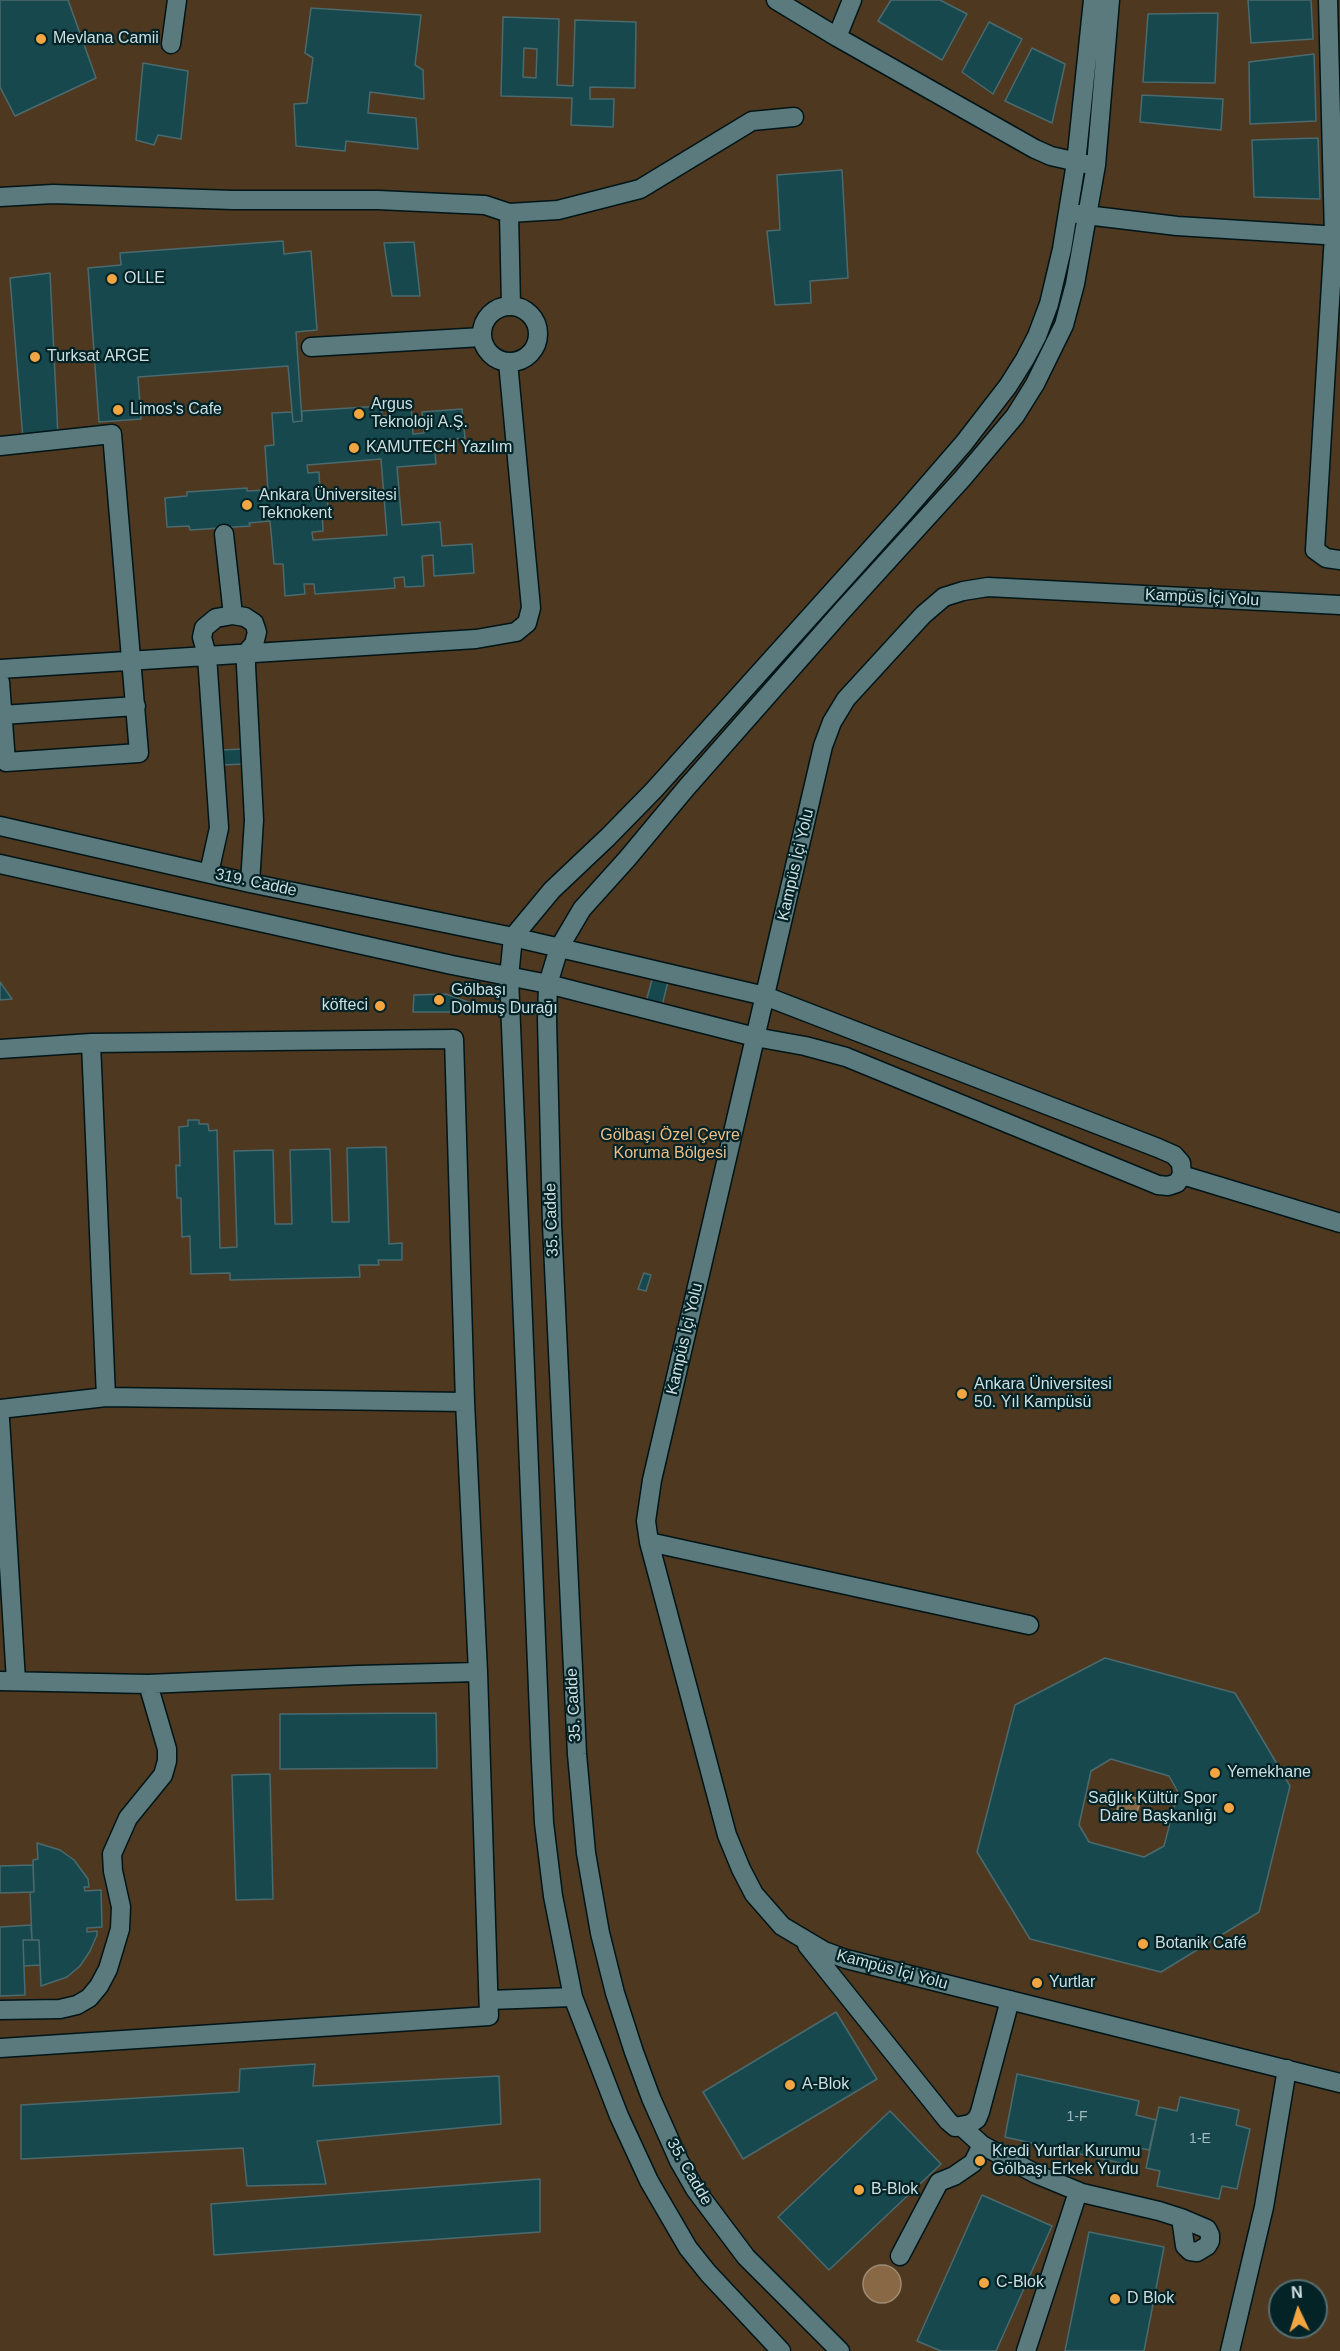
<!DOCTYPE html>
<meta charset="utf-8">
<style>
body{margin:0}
#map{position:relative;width:1340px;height:2351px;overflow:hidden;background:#0e2d31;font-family:Helvetica,sans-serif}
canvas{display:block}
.north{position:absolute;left:1268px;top:2279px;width:60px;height:60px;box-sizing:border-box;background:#042327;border:2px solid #556e71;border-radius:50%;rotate:356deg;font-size:16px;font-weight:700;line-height:24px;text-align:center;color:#cedfe1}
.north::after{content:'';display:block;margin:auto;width:21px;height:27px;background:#f2a541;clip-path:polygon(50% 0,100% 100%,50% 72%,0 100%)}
</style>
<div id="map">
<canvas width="1340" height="2351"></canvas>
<div class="north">N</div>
</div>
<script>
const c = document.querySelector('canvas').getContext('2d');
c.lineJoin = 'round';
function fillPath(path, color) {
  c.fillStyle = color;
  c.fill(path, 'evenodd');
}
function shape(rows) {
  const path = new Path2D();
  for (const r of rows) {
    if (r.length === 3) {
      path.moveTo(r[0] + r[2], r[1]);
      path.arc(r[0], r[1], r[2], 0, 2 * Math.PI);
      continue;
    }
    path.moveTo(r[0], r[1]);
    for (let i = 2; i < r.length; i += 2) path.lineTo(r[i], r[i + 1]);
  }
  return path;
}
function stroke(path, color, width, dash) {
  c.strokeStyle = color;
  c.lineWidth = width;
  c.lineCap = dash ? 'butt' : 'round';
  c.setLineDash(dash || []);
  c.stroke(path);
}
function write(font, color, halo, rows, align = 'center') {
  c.font = font + ' Helvetica,sans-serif';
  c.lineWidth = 4.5;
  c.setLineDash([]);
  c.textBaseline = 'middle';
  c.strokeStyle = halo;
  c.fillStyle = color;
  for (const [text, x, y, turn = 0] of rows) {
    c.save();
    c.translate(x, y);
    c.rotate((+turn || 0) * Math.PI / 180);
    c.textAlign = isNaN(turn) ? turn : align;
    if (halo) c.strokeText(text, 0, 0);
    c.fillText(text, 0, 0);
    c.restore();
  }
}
fillPath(shape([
 [0,0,1340,0,1340,2351,0,2351],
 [1280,2291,1316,2291,1316,2327,1280,2327]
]), '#4e3920');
const water = shape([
 [1121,1795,1141,1799,1135,1819,1116,1814,1121,1795],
 [882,2284,19]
]);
fillPath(water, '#896945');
stroke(water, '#9e8c74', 1.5);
const building = shape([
 [0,0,68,0,96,78,15,116,0,87,0,0],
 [891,0,940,0,967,14,942,60,878,21,891,0],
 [1248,0,1311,0,1313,39,1251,43,1248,0],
 [311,8,421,15,415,65,423,70,424,99,370,92,368,113,416,118,418,149,346,141,345,151,296,146,294,104,307,103,313,58,305,53,311,8],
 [1218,13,1215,83,1143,82,1148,14,1218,13],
 [503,17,559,19,557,85,573,86,575,20,636,22,635,88,590,87,590,99,614,99,613,127,571,125,572,98,501,96,503,17],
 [524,48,537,49,536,78,523,77,524,48],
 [989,22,1022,39,993,94,962,72,989,22],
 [1032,48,1065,64,1052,123,1005,101,1032,48],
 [1314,54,1316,121,1250,124,1249,62,1314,54],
 [143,63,188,71,181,139,158,135,154,145,136,140,143,63],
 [1142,95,1223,99,1221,130,1140,122,1142,95],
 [1318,138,1320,199,1254,197,1252,140,1318,138],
 [842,170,848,278,810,281,811,303,775,305,767,231,780,230,777,175,842,170],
 [283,241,284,254,311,251,317,330,296,332,302,421,293,422,288,366,138,377,141,419,99,422,88,268,121,265,120,253,283,241],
 [414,242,420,296,392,296,384,243,414,242],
 [50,273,58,436,23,439,10,278,50,273],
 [411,404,413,434,424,433,422,412,462,409,465,438,434,440,436,464,397,467,402,525,440,522,442,546,472,544,474,573,434,576,433,555,422,556,424,586,405,587,404,577,394,578,395,588,315,594,314,584,304,584,305,594,285,596,283,564,274,564,270,521,249,523,250,526,190,530,189,526,167,527,165,498,187,496,187,492,247,488,247,491,268,490,265,446,274,445,272,413,292,412,293,422,302,421,302,411,382,406,382,416,392,415,392,405,411,404],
 [381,459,387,535,313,540,312,532,323,531,322,512,328,512,327,491,320,491,319,472,308,473,307,465,381,459],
 [245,749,245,764,220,765,219,750,245,749],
 [656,965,671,969,662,1006,646,1002,656,965],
 [0,982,12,999,0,1000,0,982],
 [446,994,476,1005,472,1012,413,1012,414,995,446,994],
 [188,1120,199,1120,199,1124,208,1124,209,1131,217,1130,220,1248,237,1247,234,1151,273,1150,275,1224,292,1224,290,1150,330,1149,332,1222,349,1222,347,1148,386,1147,389,1244,402,1243,402,1260,378,1260,379,1265,359,1265,360,1277,230,1280,230,1273,191,1274,190,1236,182,1237,181,1198,177,1198,176,1165,180,1166,179,1127,188,1126,188,1120],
 [644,1273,651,1275,646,1291,638,1289,644,1273],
 [1105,1658,1235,1693,1290,1786,1259,1912,1161,1972,1030,1939,977,1852,1015,1705,1105,1658],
 [1111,1759,1169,1776,1178,1792,1164,1846,1144,1857,1089,1842,1079,1825,1091,1771,1111,1759],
 [436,1713,437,1768,280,1769,280,1714,436,1713],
 [270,1774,273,1899,236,1900,232,1775,270,1774],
 [37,1843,60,1850,74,1860,88,1879,89,1887,84,1887,85,1891,101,1890,102,1927,87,1928,87,1932,97,1931,97,1935,90,1951,80,1966,67,1977,41,1986,39,1940,32,1940,30,1892,34,1892,33,1860,38,1859,37,1843],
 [33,1865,34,1892,0,1893,0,1866,33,1865],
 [31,1925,32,1940,23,1940,25,1995,0,1996,0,1927,31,1925],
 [23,1940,39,1940,40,1965,24,1966,23,1940],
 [836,2012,877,2079,743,2159,703,2092,836,2012],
 [315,2064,313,2086,499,2076,501,2124,317,2141,326,2184,247,2186,243,2148,21,2159,21,2105,239,2092,240,2069,315,2064],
 [1017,2074,1139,2101,1136,2115,1156,2120,1149,2150,1129,2146,1125,2164,1005,2137,1017,2074],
 [1180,2097,1239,2110,1236,2125,1250,2129,1237,2189,1222,2186,1219,2199,1157,2186,1160,2171,1146,2168,1159,2107,1177,2111,1180,2097],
 [890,2111,941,2164,829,2270,778,2217,890,2111],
 [540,2179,540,2232,214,2255,211,2204,540,2179],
 [982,2195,1052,2226,996,2351,941,2351,917,2341,982,2195],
 [1089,2232,1164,2247,1144,2351,1065,2351,1089,2232]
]);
fillPath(building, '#16484e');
stroke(building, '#4b6a6e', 1.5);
const minor = shape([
 [776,0,837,37,1035,149,1051,156,1086,164],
 [1328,0,1334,235,1315,550,1326,558,1340,560],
 [837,37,852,0],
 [171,44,177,0],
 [0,197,53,194,233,200,378,200,485,205,509,213,511,306],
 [509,213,558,210,640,189,752,121,794,117],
 [1078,214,1177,226,1340,236],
 [510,334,28],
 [311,347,482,337],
 [0,446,112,434,139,753,6,762,0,682],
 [224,534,233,615],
 [1340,605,988,587,963,591,944,597,923,615,846,699,832,722,823,746,652,1480,646,1521,649,1542,727,1835,741,1869,754,1894,782,1926,824,1951,846,1959,1340,2083],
 [0,669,476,639,516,632,527,623,531,608,508,362],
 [2,715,136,706],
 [0,826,250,883,513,937,765,996,1158,1148,1174,1155,1181,1163,1182,1175,1177,1183,1168,1186,1158,1185,846,1057,805,1046,755,1037,548,984,452,965,0,864],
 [209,873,219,828,207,656,202,637,204,628,216,618,233,615,245,617,254,623,257,632,254,644,246,653,246,666,254,820,250,883],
 [91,1043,106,1397],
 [0,1049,91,1043,454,1039,465,1402,478,1672,489,2016,0,2048],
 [1182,1175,1340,1223],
 [0,1409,106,1397,465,1402],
 [0,1419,16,1681],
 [649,1542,1029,1625],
 [0,1681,148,1684,358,1675,478,1672],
 [807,1945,948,2121,955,2127,970,2124,977,2119,980,2112,1010,2000],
 [489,2000,573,1997],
 [0,2010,60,2009,77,2005,89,1998,99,1986,108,1969,120,1929,121,1907,113,1871,112,1854,128,1818,163,1775,167,1761,167,1749,148,1684],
 [961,2126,982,2145,1036,2174,1082,2193,1159,2211,1181,2218,1185,2246,1190,2251,1197,2252,1207,2246,1210,2241,1210,2235,1207,2229,1181,2218],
 [900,2256,939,2182,954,2176,973,2163,982,2145],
 [781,2351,708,2273,688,2248,649,2181,619,2116,573,1997,553,1896,544,1823,541,1762,509,977,513,937,552,890,608,837,654,790,905,511,964,443,1008,386,1025,359,1037,336,1049,304,1062,249,1076,163,1093,0],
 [840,2351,746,2257,695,2189,679,2161,651,2098,634,2052,615,1993,600,1933,586,1853,577,1754,552,1224,547,1019,548,984,559,948,582,909,627,859,687,787,842,611,962,479,1015,416,1035,384,1064,325,1075,284,1096,165,1110,0],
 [1026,2351,1078,2192],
 [1230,2351,1264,2207,1287,2069]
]);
stroke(minor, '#011417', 21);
stroke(minor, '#5a7a7d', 18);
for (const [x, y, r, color] of [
 [41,39,6,"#f2a541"],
 [112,279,6,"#f2a541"],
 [35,357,6,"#f2a541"],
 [118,410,6,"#f2a541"],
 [359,414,6,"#f2a541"],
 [354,448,6,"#f2a541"],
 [247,505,6,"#f2a541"],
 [439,1000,6,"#f2a541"],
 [380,1006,6,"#f2a541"],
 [962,1394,6,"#f2a541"],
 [1215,1773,6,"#f2a541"],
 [1229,1808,6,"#f2a541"],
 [1143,1944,6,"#f2a541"],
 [1037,1983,6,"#f2a541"],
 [790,2085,6,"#f2a541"],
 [980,2161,6,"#f2a541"],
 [859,2190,6,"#f2a541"],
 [984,2283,6,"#f2a541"],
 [1115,2299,6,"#f2a541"]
]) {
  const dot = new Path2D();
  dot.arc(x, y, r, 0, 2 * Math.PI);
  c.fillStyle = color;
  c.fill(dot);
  stroke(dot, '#042327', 2);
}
write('14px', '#a0b9bc', null, [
 ["1-F",1077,2117],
 ["1-E",1200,2139]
]);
write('16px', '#cedfe1', '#042327', [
 ["Mevlana Camii",53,39],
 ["OLLE",124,279],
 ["Turksat ARGE",47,357],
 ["Argus",371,405],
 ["Teknoloji A.Ş.",371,423],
 ["Limos's Cafe",130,410],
 ["KAMUTECH Yazılım",366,448],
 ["Ankara Üniversitesi",259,496],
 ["Teknokent",259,514],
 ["Gölbaşı",451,991],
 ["Dolmuş Durağı",451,1009],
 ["köfteci",368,1006,"right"],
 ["Ankara Üniversitesi",974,1385],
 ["50. Yıl Kampüsü",974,1403],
 ["Yemekhane",1227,1773],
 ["Sağlık Kültür Spor",1217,1799,"right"],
 ["Daire Başkanlığı",1217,1817,"right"],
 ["Botanik Café",1155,1944],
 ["Yurtlar",1049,1983],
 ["A-Blok",802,2085],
 ["Kredi Yurtlar Kurumu",992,2152],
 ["Gölbaşı Erkek Yurdu",992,2170],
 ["B-Blok",871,2190],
 ["C-Blok",996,2283],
 ["D Blok",1127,2299]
], 'left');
write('16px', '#cedfe1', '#042327', [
 ["Kampüs İçi Yolu",1202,598,3],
 ["Kampüs İçi Yolu",796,865,-77],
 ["319. Cadde",256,883,12],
 ["35. Cadde",552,1220,-92],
 ["Kampüs İçi Yolu",685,1339,-77],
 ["35. Cadde",574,1705,-93],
 ["Kampüs İçi Yolu",892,1970,15],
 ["35. Cadde",689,2172,60]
]);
write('16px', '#f1bd82', '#042327', [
 ["Gölbaşı Özel Çevre",670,1136],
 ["Koruma Bölgesi",670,1154]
]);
</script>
